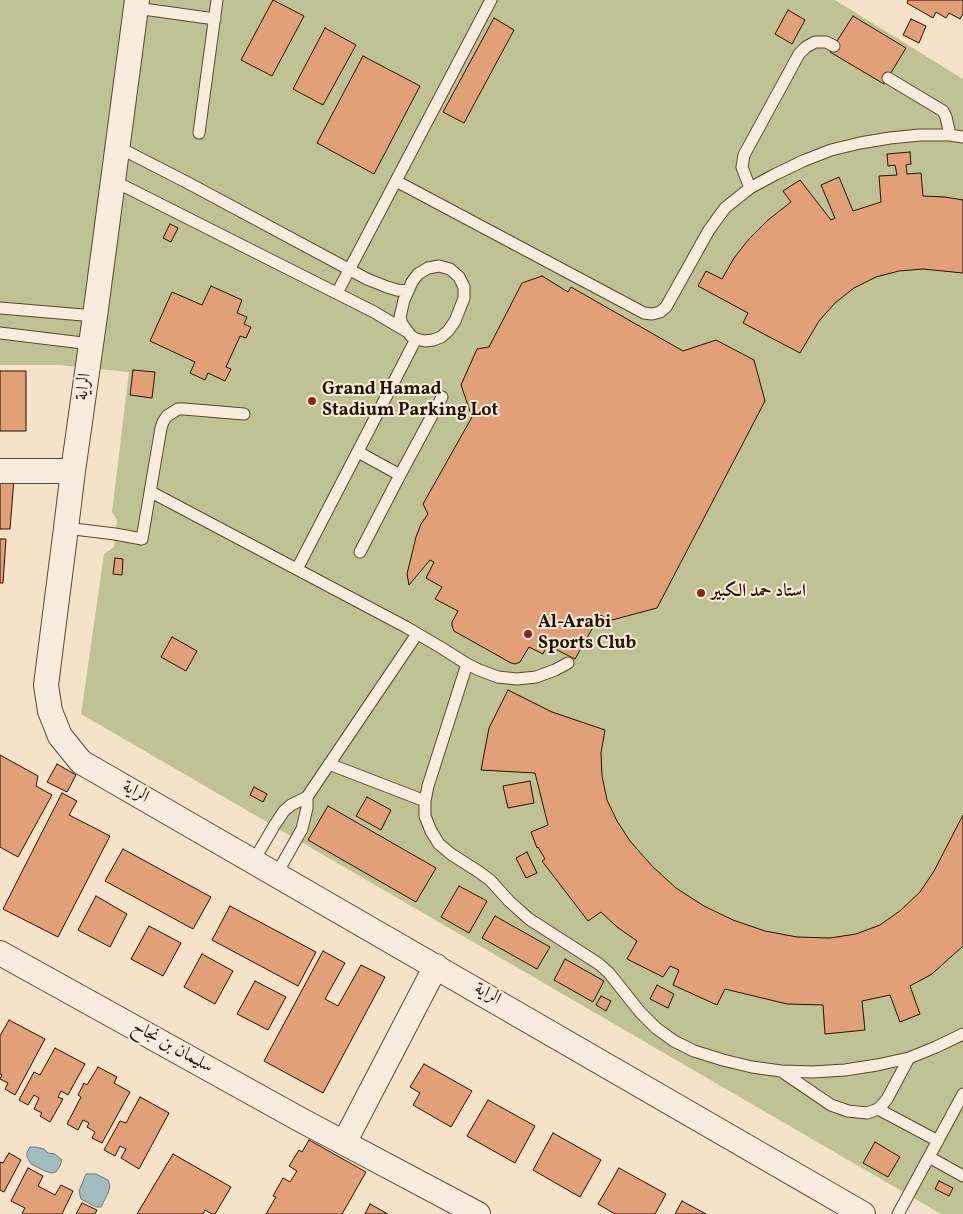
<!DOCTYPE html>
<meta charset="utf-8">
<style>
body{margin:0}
canvas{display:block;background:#f4e3c9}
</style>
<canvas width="963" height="1214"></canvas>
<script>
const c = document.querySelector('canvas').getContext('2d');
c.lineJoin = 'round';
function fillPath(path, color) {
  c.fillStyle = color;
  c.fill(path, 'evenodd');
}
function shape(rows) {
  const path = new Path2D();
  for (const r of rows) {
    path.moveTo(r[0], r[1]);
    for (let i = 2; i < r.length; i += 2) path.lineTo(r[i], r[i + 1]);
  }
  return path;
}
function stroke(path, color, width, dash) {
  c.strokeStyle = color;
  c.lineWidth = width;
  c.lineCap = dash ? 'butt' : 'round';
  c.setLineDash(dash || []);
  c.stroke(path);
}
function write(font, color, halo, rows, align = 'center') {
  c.font = font + ' Vollkorn,Amiri,serif';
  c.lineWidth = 4;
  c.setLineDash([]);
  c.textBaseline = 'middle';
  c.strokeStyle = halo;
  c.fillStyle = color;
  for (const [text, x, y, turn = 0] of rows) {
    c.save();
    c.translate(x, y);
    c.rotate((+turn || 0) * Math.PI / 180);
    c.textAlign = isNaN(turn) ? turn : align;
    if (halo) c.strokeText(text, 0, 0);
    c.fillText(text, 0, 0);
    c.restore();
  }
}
fillPath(shape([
 [0,0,835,0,963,79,963,1214,941,1214,81,714,104,554,114,547,117,520,112,512,129,372,59,365,0,365]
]), '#bfc394');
const water = shape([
 [30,1147,35,1147,44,1149,48,1153,55,1154,62,1160,60,1166,56,1172,51,1173,45,1171,31,1164,27,1157,27,1152,30,1147],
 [86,1174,96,1174,108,1180,110,1186,108,1193,101,1207,96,1207,81,1199,79,1191,86,1174]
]);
fillPath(water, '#9fbcbf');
stroke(water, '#6f7873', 1);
const building = shape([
 [273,0,304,16,272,76,241,60,273,0],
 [908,0,963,0,963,14,960,19,949,13,946,18,936,12,933,18,907,3,908,0],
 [788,10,805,20,792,44,775,34,788,10],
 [853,16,906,48,884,84,830,52,853,16],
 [494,18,514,30,464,123,443,112,494,18],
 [911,19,926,26,919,43,903,35,911,19],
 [325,28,356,45,323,105,293,89,325,28],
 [363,56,420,86,374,174,317,143,363,56],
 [910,152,911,164,906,165,907,174,921,173,923,196,945,197,963,200,963,273,923,269,899,271,876,277,854,288,835,303,819,321,800,353,743,323,748,313,698,286,706,271,722,279,734,258,749,239,768,220,791,202,783,191,800,180,831,220,835,218,821,185,839,177,853,211,881,202,879,176,897,175,895,165,888,166,887,154,910,152],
 [170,224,178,228,171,242,163,238,170,224],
 [542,276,568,292,571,287,683,351,716,340,754,360,765,401,657,608,612,620,600,615,575,659,547,645,543,654,529,647,520,662,515,664,511,663,454,631,452,626,452,622,458,611,435,599,442,587,426,578,434,562,430,560,409,585,407,574,416,537,421,524,428,514,423,504,472,417,461,385,477,349,489,347,522,283,542,276],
 [211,286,242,300,237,313,247,317,244,324,251,327,246,338,240,336,226,367,231,369,225,381,208,373,205,380,190,373,195,362,150,341,172,292,202,305,211,286],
 [133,370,155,372,152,398,130,395,133,370],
 [0,371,26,371,26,431,0,431,0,371],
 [0,478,14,479,10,529,0,529,0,478],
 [0,539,6,539,3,583,0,583,0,539],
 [115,558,123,559,122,575,113,574,115,558],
 [172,637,197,651,186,671,161,657,172,637],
 [508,690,552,712,605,730,601,753,602,776,607,800,617,821,630,841,652,866,676,888,704,906,733,920,765,931,797,937,830,938,856,934,880,925,901,910,920,892,934,871,963,815,963,946,932,974,910,986,920,1014,900,1022,890,995,862,1001,865,1030,825,1034,823,1005,787,1004,725,989,717,1005,673,985,679,970,670,966,663,977,627,959,637,941,617,927,601,912,588,921,542,861,545,859,538,847,537,848,531,832,548,825,535,773,481,770,489,728,508,690],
 [0,755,38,776,36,786,52,795,18,857,0,847,0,755],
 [57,764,76,775,67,792,47,782,57,764],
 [530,781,534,803,508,808,503,786,530,781],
 [254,787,267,794,263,802,250,795,254,787],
 [62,793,77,801,69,815,110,836,58,937,3,909,62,793],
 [367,797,391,810,381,830,356,816,367,797],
 [328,806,436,868,416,902,308,840,328,806],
 [123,849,211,897,193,929,105,881,123,849],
 [527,852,537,873,526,878,516,858,527,852],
 [459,886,487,901,469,933,441,917,459,886],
 [96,896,127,914,110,947,78,930,96,896],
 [230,906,316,952,298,986,212,940,230,906],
 [495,916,550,947,537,969,482,938,495,916],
 [149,926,181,943,163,976,131,959,149,926],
 [323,951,345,963,325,999,338,1006,361,965,385,977,323,1093,264,1061,323,951],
 [202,954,233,971,215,1004,184,987,202,954],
 [565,959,604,981,593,1002,554,980,565,959],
 [255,981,286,997,268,1030,237,1014,255,981],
 [657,985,674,994,668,1008,650,999,657,985],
 [601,996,611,1001,606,1011,596,1005,601,996],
 [9,1020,45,1039,15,1095,5,1089,8,1083,0,1079,2,1075,0,1074,0,1036,9,1020],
 [55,1048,85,1064,68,1095,61,1091,58,1097,63,1099,50,1122,40,1116,42,1113,34,1109,39,1098,34,1095,28,1105,19,1100,34,1072,40,1075,55,1048],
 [424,1064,472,1091,451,1127,413,1105,420,1093,410,1087,424,1064],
 [98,1067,117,1077,114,1083,130,1092,102,1143,92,1138,95,1132,87,1127,89,1123,83,1120,78,1130,67,1124,81,1097,78,1095,84,1083,87,1085,98,1067],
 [140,1097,169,1113,139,1169,121,1158,126,1149,120,1146,115,1156,104,1150,120,1121,126,1123,140,1097],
 [488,1100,535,1126,515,1163,467,1136,488,1100],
 [553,1133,601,1160,580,1197,533,1170,553,1133],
 [309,1140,366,1172,342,1214,266,1214,276,1197,273,1196,283,1178,290,1182,297,1171,289,1166,299,1150,302,1152,309,1140],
 [875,1142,900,1157,888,1177,863,1163,875,1142],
 [9,1153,21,1160,4,1192,0,1190,0,1162,3,1163,9,1153],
 [173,1154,231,1187,215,1214,212,1214,205,1210,203,1214,137,1214,173,1154],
 [28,1168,43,1176,38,1186,55,1195,61,1185,73,1191,62,1214,24,1214,22,1213,25,1208,11,1201,28,1168],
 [619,1168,666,1194,655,1214,615,1214,598,1204,619,1168],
 [939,1181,953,1188,949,1196,935,1189,939,1181],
 [682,1201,706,1214,675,1214,682,1201],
 [82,1203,97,1210,95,1214,76,1214,82,1203],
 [370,1204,388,1214,365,1214,370,1204]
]);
fillPath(building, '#e2a079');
stroke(building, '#271100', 1);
const service = shape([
 [136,8,215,19],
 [888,78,943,111,946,117,950,135],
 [199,133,217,0],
 [118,147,190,184,367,279,387,287,397,290,408,291],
 [112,180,374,312,406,331],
 [396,181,644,313,652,314,660,312,666,307,709,230,725,208,750,188,776,174,803,161,831,150,860,143,890,138,920,135,950,135,963,137],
 [750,188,742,167,744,155,799,54,806,47,815,42,826,42,834,46],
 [439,266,450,269,459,277,464,287,464,298,455,321,448,331,441,337,433,340,425,341,416,339,411,336,402,324,400,317,404,300,412,282,418,274,428,268,439,266],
 [337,293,491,0],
 [0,308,95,316],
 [0,333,91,344],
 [358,452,400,475],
 [151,492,406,627,440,647,467,664,479,670,498,677,517,679,536,677,555,670,568,663],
 [66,528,115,534,142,539,161,428,163,422,167,416,178,409,184,409,244,414],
 [360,552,400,475,442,397],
 [297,569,416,339],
 [467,664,428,786,425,801,425,816,431,831,439,844,451,854,479,872,490,880,509,901,529,919,599,964,609,973,640,1012,656,1028,674,1041,694,1051,723,1060,752,1067,781,1071,813,1072,845,1070,877,1065,909,1058,936,1047,963,1034],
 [329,764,425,801],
 [253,862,274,826,284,811,291,805,307,797,417,634],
 [276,875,302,829,307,808,307,797],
 [781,1071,831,1105,848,1111,867,1113,878,1109,883,1104,887,1099,909,1058],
 [878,1109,938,1141],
 [929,1157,963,1176],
 [898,1214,963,1094]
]);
const minor = shape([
 [137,0,95,316,73,471,66,528,46,685,50,711,60,736,81,762,863,1214],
 [0,471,73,471],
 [0,953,301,1120,478,1214],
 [344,1143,436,966]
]);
stroke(service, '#5a4632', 13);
stroke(minor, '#5a4632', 26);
stroke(service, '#f8eddc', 11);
stroke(minor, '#f8eddc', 24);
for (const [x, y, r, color] of [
 [312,401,5,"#8f2418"],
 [701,593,5,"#8f2418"],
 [528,634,5,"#8f2418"]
]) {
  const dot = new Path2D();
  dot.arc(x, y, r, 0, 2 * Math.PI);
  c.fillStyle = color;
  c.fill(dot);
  stroke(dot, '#f8eddc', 2);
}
write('18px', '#271100', '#f8eddc', [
 ["الراية",85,387,-82],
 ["الراية",135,793,30],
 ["الراية",487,995,30],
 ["سليمان بن نجاح",172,1048,29]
]);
write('bold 18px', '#271100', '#f8eddc', [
 ["Grand Hamad",322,391],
 ["Stadium Parking Lot",322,412],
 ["استاد حمد الكبير",711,593],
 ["Al-Arabi",538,624],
 ["Sports Club",538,645]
], 'left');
</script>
